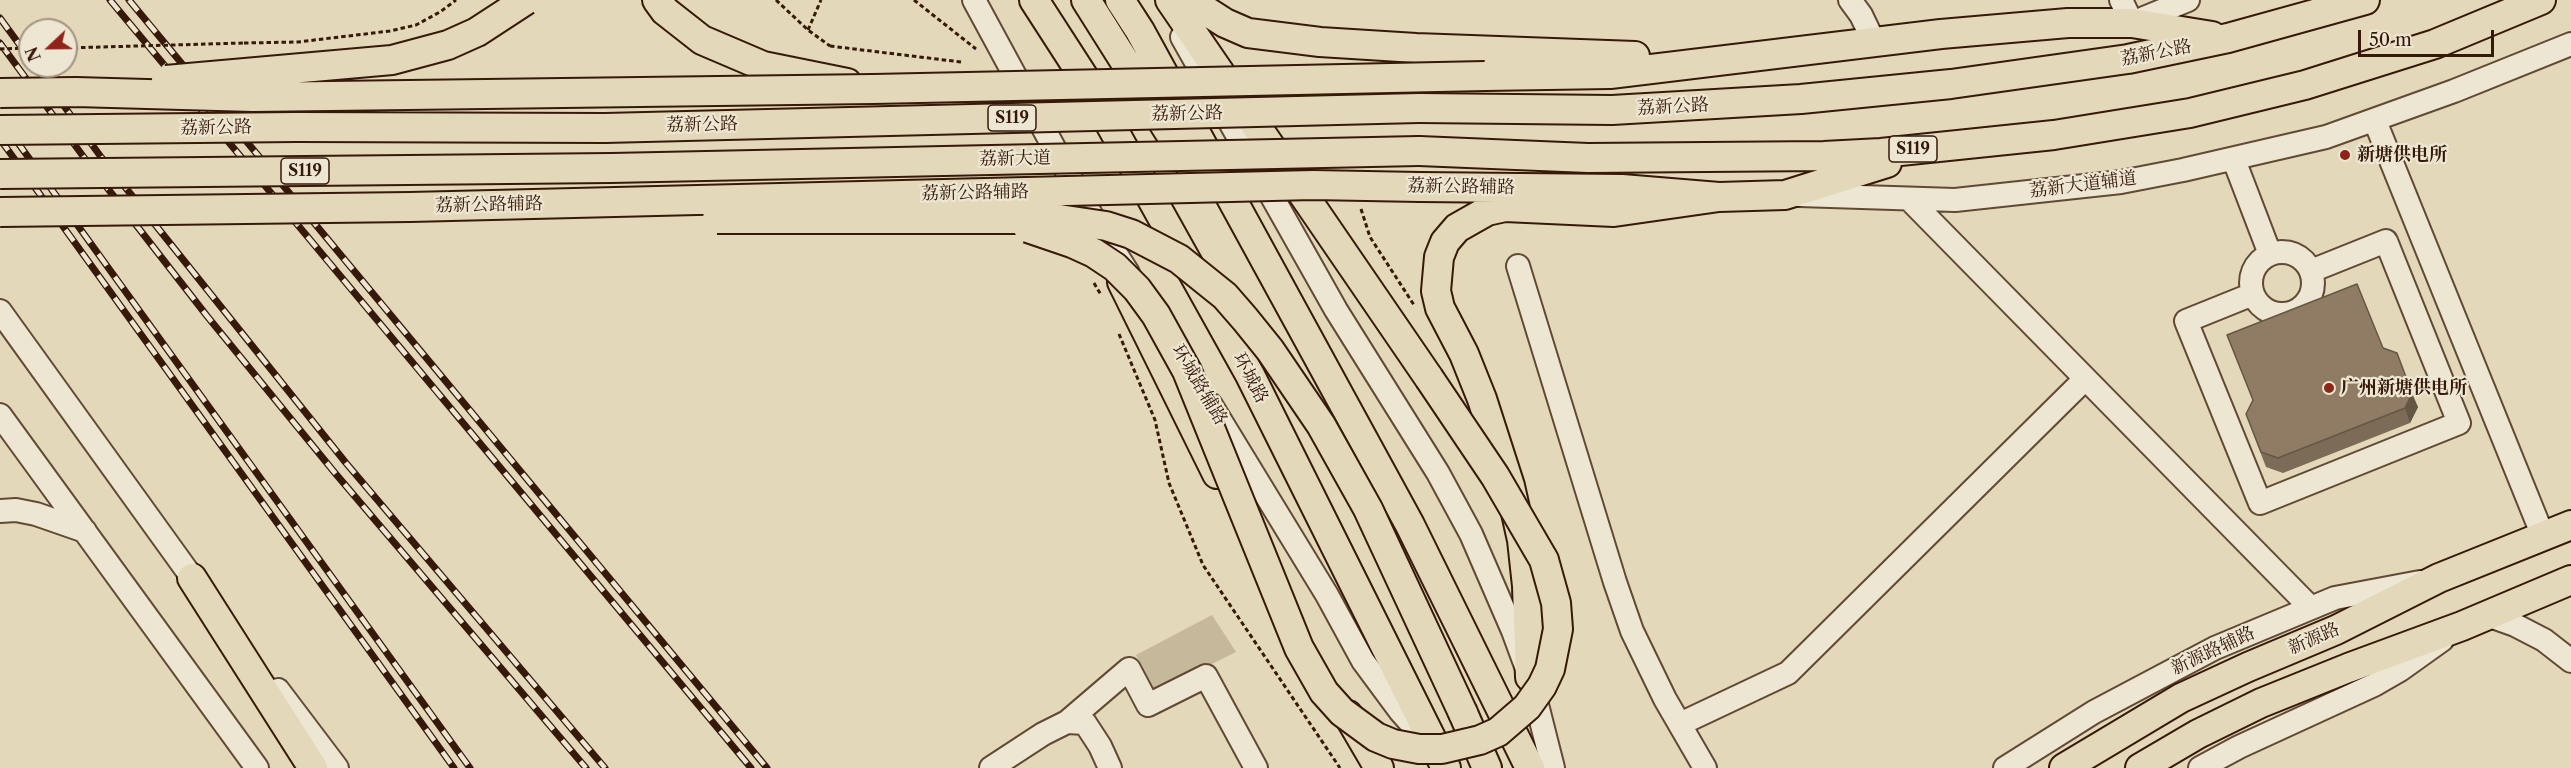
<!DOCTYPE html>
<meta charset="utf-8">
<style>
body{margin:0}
#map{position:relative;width:2571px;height:768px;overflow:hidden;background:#e3d8b9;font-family:"Libre Caslon Text",serif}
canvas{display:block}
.north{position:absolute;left:18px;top:18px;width:60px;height:60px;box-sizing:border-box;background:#ede6d2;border:2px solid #a49481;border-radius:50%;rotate:248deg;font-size:16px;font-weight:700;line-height:24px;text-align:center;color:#361908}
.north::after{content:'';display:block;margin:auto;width:21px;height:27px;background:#8f2418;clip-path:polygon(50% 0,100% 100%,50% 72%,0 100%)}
.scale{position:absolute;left:2358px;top:30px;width:136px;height:27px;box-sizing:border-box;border:3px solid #361908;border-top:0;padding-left:8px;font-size:18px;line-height:21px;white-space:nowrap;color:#361908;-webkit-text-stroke:4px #ede6d2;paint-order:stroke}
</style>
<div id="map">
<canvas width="2571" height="768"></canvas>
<div class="north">N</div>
<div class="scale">50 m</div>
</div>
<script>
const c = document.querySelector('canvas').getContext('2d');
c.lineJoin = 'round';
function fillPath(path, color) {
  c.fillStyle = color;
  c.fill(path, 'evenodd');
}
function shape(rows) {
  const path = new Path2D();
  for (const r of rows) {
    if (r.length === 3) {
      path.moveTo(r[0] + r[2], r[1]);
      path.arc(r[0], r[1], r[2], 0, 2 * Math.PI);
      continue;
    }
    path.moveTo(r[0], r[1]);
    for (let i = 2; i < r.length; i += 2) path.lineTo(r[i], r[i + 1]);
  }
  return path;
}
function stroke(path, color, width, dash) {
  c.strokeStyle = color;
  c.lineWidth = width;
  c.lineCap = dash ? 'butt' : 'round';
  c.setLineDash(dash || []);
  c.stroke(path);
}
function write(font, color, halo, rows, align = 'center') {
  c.font = font + ' "Libre Caslon Text","Noto Serif SC",serif';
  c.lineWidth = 4.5;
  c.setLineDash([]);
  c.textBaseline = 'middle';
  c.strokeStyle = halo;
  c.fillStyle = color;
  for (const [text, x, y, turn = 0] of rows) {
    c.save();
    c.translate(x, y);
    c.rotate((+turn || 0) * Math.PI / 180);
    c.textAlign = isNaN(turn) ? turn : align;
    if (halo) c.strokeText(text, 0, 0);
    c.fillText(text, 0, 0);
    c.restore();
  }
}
fillPath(shape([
 [1212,615,1236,652,1155,692,1136,655]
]), '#c6b89b');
const minor = shape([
 [974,0,1085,205,1128,273],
 [1850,0,1861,15,1874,42],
 [2121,0,2132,23,2188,0],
 [1182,37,1336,310,1438,473,1471,534,1513,631,1530,677,1553,768],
 [2375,121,2543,536],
 [2234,160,2270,254],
 [1799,195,1955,200,2121,182,2183,170,2326,137,2454,91,2571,44],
 [1909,199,2310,607],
 [2282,283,31],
 [1518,266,1615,582,1632,631,1665,699,1705,768],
 [2253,294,2186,321,2260,503,2459,423,2386,241,2311,271],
 [0,311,201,590],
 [1211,405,1327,595,1363,661,1400,711,1424,738],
 [0,415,257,768],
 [0,511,16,510,36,514,85,531],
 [2487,615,2515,625,2544,640,2571,661],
 [278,690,337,768],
 [1067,722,1129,669,1148,705,1206,676,1256,768],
 [1680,724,1788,673,2085,379],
 [991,768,1043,734,1067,722,1085,723,1100,746,1110,768],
 [2005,768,2094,712,2215,648,2335,598,2420,582],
 [2200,768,2239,747,2374,685,2400,670,2442,640]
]);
const major = shape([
 [657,0,665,11,702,40,763,66,847,83],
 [1034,0,1085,79,1250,375,1446,768],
 [1086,0,1195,173],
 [1120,0,1140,31,1410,525,1530,768],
 [1170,0,1429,378],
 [1189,0,1225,23,1248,33,1320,42,1416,48,1635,56],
 [1485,76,1610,74,1941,34,2068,23,2132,23,2212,36],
 [1419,108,1612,110,1801,99,1951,84,2128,59,2228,38,2365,0],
 [1419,151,1588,158,1824,156,1881,153,2054,135,2190,113,2305,85,2435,44,2541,0],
 [1420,187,1622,189,1719,197,1785,195,1887,163],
 [1122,282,1217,474],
 [192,578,313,768],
 [1530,677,1527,586,1522,540,1510,486,1482,399,1464,354,1440,308,1436,291,1439,257,1445,242,1457,228,1487,211,1505,207,1614,212,1719,197],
 [1463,713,1487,768],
 [1348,715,1379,768],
 [2064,768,2181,698,2248,667,2336,630,2439,578,2571,525],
 [2140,768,2198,734,2261,703,2348,668,2462,626,2571,580]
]);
stroke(minor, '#614934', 26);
stroke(major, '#361908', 32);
stroke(shape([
 [776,0,808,30,830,46],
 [914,0,976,49],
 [808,30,821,0],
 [244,43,298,42,390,31,416,25,440,12,456,0],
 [1361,209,1370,237,1414,305],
 [1094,283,1101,295],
 [1119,334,1155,420,1169,483,1203,565,1340,768]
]), '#361908', 3, [4.5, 3]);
stroke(minor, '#ede6d2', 22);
stroke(major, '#e3d8b9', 28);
const rail = shape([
 [110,0,751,768],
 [129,0,767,768],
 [0,18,30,59],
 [0,43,91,167,207,316,335,473,586,768],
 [35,66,101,157,346,463,605,768],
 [0,118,470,768],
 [0,139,454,768]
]);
stroke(rail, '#361908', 7);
stroke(rail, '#ede6d2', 4.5, [14]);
const majorBridge = shape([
 [166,80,392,60,448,45,477,32,526,0],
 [0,93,76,92,253,97,873,89,1485,76],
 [0,130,296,127,605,128,1419,108],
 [0,174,611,168,1419,151],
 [0,212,410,207,1313,185,1420,187],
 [717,219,1059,219,1106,226,1131,234,1179,259,1225,296,1245,319,1270,350,1321,425,1368,509,1463,713],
 [1028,228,1072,243,1094,253,1115,267,1137,289,1156,315,1187,371,1299,648,1324,692,1342,712,1376,737,1393,744,1419,749,1442,749,1480,740,1498,732,1527,707,1542,686,1550,669,1558,629,1556,603,1544,560,1495,476,1429,378]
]);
stroke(majorBridge, '#361908', 32, []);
stroke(shape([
 [830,46,961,62],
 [66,48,244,43],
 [0,49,30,48]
]), '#361908', 3, [4.5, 3]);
stroke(majorBridge, '#e3d8b9', 28);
fillPath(shape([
 [2227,335,2383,348,2418,407,2410,423,2283,473,2266,467,2251,428,2253,400]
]), '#7c6b56');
fillPath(shape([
 [2412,393,2418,407,2410,423,2405,408]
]), '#655746');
const building = shape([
 [2357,284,2383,348,2397,353,2412,393,2405,408,2278,458,2261,452,2246,414,2253,400,2227,335,2357,284]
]);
fillPath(building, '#907c64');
stroke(building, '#655746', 1.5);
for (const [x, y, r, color] of [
 [2345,155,6,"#8f2418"],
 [2329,388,6,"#8f2418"]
]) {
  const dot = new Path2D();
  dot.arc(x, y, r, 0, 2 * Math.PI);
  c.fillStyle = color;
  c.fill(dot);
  stroke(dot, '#ede6d2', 2);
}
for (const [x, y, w] of [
 [1012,118,48],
 [1913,149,48],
 [305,171,48]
]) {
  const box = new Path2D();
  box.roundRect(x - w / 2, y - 13, w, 26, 4.5);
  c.fillStyle = '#ede6d2';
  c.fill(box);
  stroke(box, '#361908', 1.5);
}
write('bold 16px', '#361908', null, [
 ["S119",1012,118],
 ["S119",1913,149],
 ["S119",305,171]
]);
write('18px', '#361908', '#ede6d2', [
 ["荔新公路",2156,53,-11],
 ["荔新公路",1673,107,-3],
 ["荔新公路",1187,114,-1],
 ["荔新公路",702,125,-1],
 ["荔新公路",216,128,-1],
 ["荔新大道",1015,159,-1],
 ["荔新大道辅道",2083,185,-7],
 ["荔新公路辅路",1461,187,1],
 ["荔新公路辅路",975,193,-1],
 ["荔新公路辅路",489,205,-1],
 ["环城路",1250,378,62],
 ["环城路辅路",1199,385,59],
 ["新源路",2314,639,-23],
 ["新源路辅路",2213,651,-25]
]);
write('bold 18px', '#361908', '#ede6d2', [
 ["新塘供电所",2357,155],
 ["广州新塘供电所",2341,388]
], 'left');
</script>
